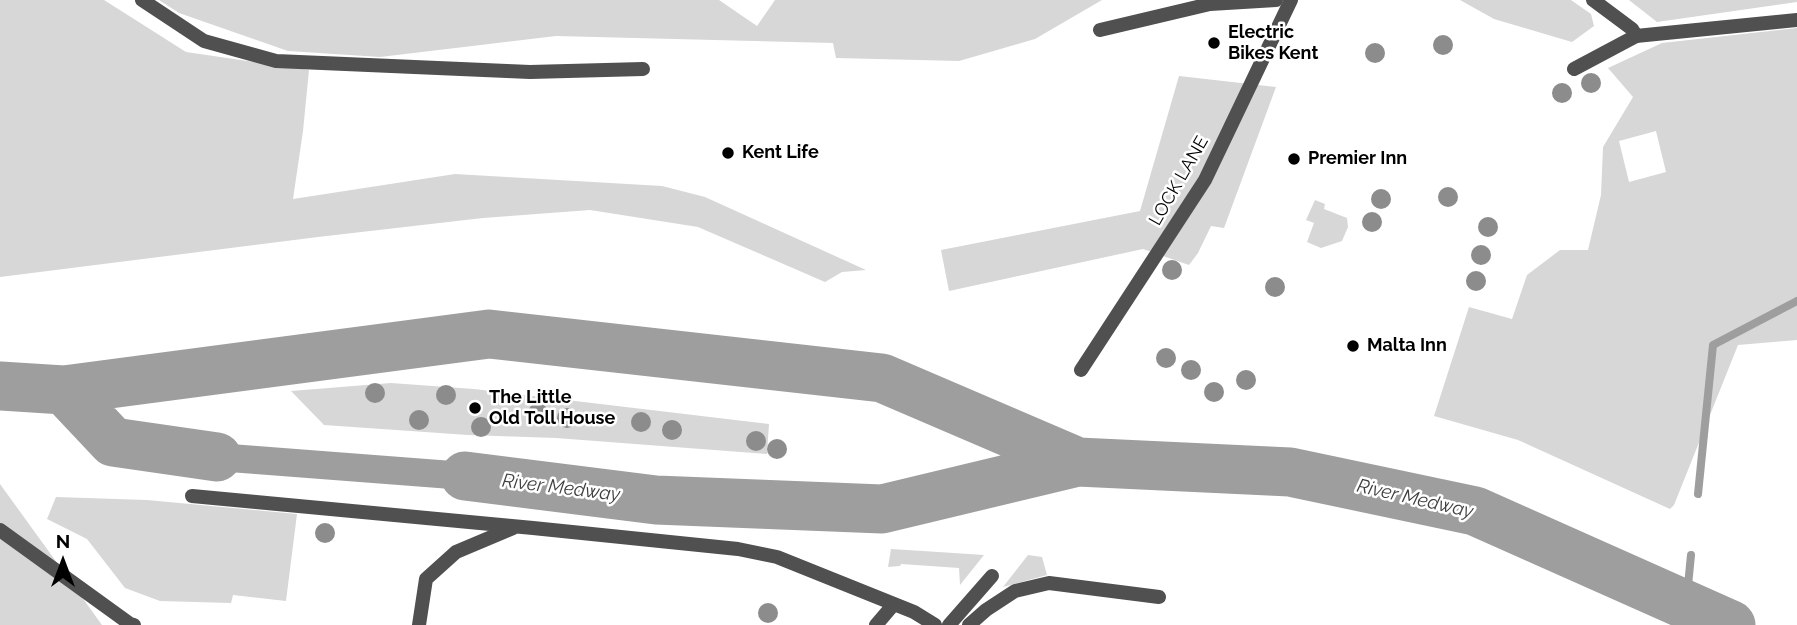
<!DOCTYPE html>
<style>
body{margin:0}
#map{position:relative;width:1797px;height:625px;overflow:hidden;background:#fff;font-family:Raleway,sans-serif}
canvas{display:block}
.north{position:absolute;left:28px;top:527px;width:70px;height:70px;-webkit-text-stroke:5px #fff;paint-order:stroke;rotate:0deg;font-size:19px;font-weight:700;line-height:28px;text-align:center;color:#000}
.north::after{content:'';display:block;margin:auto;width:24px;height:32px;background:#000;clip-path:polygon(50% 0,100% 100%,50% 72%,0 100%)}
</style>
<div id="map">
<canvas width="1797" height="625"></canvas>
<div class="north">N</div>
</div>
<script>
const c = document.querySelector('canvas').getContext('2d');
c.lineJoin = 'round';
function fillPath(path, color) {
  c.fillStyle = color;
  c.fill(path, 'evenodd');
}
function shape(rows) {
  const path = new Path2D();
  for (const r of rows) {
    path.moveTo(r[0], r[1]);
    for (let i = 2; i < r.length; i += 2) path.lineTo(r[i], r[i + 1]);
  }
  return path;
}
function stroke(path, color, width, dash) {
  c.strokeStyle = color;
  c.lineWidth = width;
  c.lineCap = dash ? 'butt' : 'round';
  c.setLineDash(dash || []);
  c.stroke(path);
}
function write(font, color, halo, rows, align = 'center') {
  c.font = font + ' Raleway,sans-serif';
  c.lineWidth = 5;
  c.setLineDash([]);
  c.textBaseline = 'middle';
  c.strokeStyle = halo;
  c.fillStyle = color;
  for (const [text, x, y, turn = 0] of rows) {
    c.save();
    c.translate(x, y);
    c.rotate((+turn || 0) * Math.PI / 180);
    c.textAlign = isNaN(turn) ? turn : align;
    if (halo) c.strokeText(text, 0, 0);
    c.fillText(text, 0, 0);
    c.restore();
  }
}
fillPath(shape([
 [0,0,104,0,186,52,309,70,303,131,293,199,455,174,662,186,705,197,866,270,842,272,825,282,698,227,590,210,483,218,318,237,0,277],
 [159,0,719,0,757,26,775,0,1102,0,1035,39,959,61,836,58,833,43,556,36,380,57,288,51,179,13],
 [1460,0,1571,0,1591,14,1594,26,1572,42,1494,19],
 [1629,0,1797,0,1797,2,1657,22],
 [1797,28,1797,340,1738,345,1674,505,1670,509,1518,440,1434,416,1469,307,1512,319,1527,275,1560,250,1588,250,1601,195,1603,147,1633,97,1608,68,1662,43],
 [1656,131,1666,172,1629,182,1619,141],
 [1179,76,1276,87,1224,228,1211,226,1198,253,1189,265,1143,249,949,291,941,250,1140,211],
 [1315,200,1325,204,1324,209,1347,218,1348,227,1342,241,1321,248,1307,242,1314,223,1306,220],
 [391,383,474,389,769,424,767,454,556,438,468,435,324,425,291,391],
 [0,484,102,625,0,625],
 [56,497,147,500,297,514,286,601,233,595,231,603,160,601,125,588,87,539,47,519],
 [891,549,923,551,984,555,960,585,959,568,901,564,900,566,888,567],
 [1028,555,1042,557,1047,575,1003,587]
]), '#d7d7d7');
stroke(shape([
 [1698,494,1713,345,1797,301],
 [1686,606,1691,555]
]), '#9e9e9e', 8);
stroke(shape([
 [217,457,465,476]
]), '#9e9e9e', 28);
stroke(shape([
 [0,386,64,390,489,334,882,378,1078,462],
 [64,390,113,442,217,457],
 [465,476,656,500,882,509,1078,462,1290,472,1475,511,1731,625]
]), '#9e9e9e', 49);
stroke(shape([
 [142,0,204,41,276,61,530,72,643,69],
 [1100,30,1210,4,1276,0],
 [1574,69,1636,36],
 [192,496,533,528,738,549,777,557,914,612,935,625],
 [0,530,130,624,134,625],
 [419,625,426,579,456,552,513,528],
 [876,625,894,604],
 [949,625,992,576],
 [969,625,986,610,1015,591,1049,583,1159,597]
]), '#505050', 14);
stroke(shape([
 [1593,0,1632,29,1636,36,1797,20],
 [1081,370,1205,180,1291,0]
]), '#505050', 14);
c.fillStyle = '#8c8c8c';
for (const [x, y] of [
 [1443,45],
 [1375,53],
 [1591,83],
 [1562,93],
 [1448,197],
 [1381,199],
 [1372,222],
 [1488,227],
 [1481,255],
 [1172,270],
 [1476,281],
 [1275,287],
 [1166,358],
 [1191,370],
 [1246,380],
 [1214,392],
 [375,393],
 [446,395],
 [538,413],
 [567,418],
 [419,420],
 [641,422],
 [481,427],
 [672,430],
 [756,441],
 [777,449],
 [325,533],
 [768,613]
]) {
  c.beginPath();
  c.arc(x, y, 10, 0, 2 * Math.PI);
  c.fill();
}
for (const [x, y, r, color] of [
 [1214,43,7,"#000"],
 [728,153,7,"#000"],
 [1294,159,7,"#000"],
 [1353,346,7,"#000"],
 [475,408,7,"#000"]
]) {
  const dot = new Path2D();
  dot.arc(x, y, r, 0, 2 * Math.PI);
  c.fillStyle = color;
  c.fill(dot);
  stroke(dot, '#fff', 2.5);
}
write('bold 18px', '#000', '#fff', [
 ["Electric",1228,33],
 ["Bikes Kent",1228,54],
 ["Kent Life",742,153],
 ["Premier Inn",1308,159],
 ["Malta Inn",1367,346],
 ["The Little",489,398],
 ["Old Toll House",489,419]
], 'left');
write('18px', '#000', '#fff', [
 ["LOCK LANE",1179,181,-60]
]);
write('italic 19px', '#3f3f3f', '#fff', [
 ["River Medway",561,488,7],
 ["River Medway",1415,499,13]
]);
</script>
